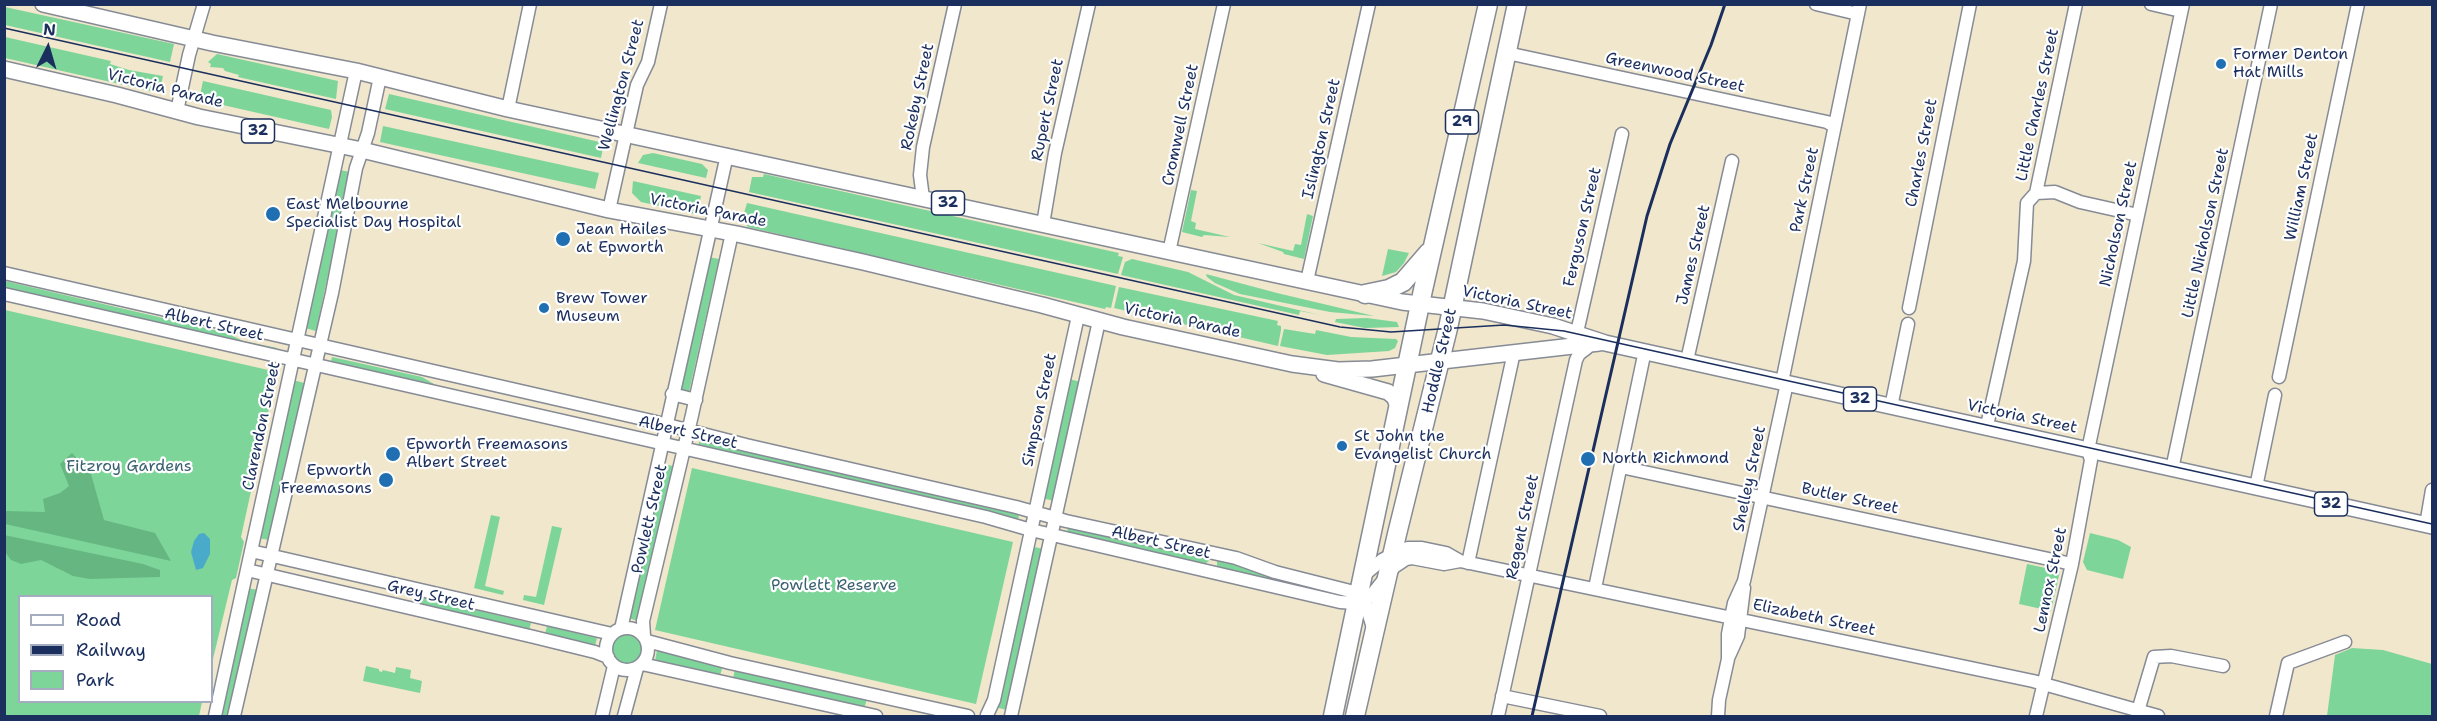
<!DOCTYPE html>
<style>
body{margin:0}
#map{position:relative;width:2437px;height:721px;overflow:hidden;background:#f0e7cc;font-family:"Shantell Sans",sans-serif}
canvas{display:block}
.frame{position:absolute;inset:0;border:6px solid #1b2f5e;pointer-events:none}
.legend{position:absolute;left:18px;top:595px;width:195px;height:108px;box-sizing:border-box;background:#fff;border:2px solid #a4acbf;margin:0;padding:8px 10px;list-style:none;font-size:18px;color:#1b2f5e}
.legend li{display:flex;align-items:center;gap:12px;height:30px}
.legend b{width:30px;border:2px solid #a4acbf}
.north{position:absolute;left:18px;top:18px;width:60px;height:60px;-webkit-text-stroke:4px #fff;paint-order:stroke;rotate:5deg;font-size:16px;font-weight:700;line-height:24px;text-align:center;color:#1b2f5e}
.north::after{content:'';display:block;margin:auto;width:21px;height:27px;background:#1b2f5e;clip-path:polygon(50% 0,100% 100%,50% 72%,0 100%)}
</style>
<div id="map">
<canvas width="2437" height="721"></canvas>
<div class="frame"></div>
<ul class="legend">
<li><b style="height:8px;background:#fff"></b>Road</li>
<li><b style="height:8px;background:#1b2f5e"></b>Railway</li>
<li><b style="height:16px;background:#7ed59a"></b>Park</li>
</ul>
<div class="north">N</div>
</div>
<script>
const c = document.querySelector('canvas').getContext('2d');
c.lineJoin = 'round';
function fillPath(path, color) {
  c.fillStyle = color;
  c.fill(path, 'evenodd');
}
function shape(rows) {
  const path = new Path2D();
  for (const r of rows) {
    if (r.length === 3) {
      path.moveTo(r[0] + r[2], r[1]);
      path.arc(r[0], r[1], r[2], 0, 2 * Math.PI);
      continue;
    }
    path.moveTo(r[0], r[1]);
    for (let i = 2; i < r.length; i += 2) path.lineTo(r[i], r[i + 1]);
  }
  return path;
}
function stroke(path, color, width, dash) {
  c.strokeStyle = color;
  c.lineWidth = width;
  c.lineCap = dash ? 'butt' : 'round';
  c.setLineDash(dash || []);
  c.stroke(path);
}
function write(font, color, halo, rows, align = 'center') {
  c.font = font + ' "Shantell Sans",sans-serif';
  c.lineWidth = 4.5;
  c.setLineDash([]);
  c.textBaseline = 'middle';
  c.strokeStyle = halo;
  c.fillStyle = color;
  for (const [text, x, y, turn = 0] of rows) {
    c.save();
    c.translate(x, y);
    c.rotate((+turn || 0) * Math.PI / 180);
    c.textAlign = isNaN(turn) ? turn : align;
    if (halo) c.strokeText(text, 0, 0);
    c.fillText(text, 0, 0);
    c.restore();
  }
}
fillPath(shape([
 [5,7,174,44,170,62,5,25],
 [5,37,111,61,110,64,129,70,163,76,159,93,5,58],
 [217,54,338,81,336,99,238,77,239,75,225,71,223,68,210,67,211,64,208,62],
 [203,81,331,110,332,117,329,129,205,101,200,95],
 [389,94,604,143,601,158,385,109],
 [383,126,599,173,595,189,380,142],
 [653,153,702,164,708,170,706,178,638,163,643,155],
 [340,170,350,172,316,331,305,328],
 [764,174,1119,253,1118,256,1123,257,1118,274,749,192,752,177,763,177],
 [633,181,701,196,698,209,695,214,641,202,632,193],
 [1191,190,1197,191,1191,221,1196,223,1195,229,1230,237,1204,235,1202,237,1182,232],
 [747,203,1116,286,1111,308,1106,307,1105,309,748,227,742,220],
 [1307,214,1313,216,1304,259,1284,254,1283,252,1258,243,1293,251,1295,244,1301,245],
 [1388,249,1409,253,1404,263,1396,272,1382,276],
 [709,257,719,259,689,392,680,390],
 [1132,259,1188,272,1234,295,1320,315,1300,311,1299,315,1121,275,1125,262],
 [1206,274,1277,293,1374,316,1330,312,1240,294,1215,283,1207,277],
 [5,281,227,333,243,341,277,348,276,353,5,290],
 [1119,287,1278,321,1277,325,1281,326,1281,330,1278,346,1114,308],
 [5,310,277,372,241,537,244,542,236,578,232,580,212,663,212,596,20,596,20,702,202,702,199,716,5,716],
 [1367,318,1397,322,1399,327,1365,328,1335,322,1336,319],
 [1284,329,1315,334,1316,330,1351,337,1396,339,1398,341,1395,348,1389,351,1327,355,1280,346],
 [332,357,422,377,434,384,433,388,330,365],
 [1069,379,1081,382,1054,501,1042,498],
 [293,380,304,383,269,540,258,538],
 [703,440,1017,512,1019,517,1017,520,698,446,699,442],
 [663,464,673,466,638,621,628,618],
 [692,468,1013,542,976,704,655,630],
 [491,515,500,517,485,586,504,591,503,595,474,588],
 [552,526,562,528,544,605,523,600,524,595,536,597],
 [1068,526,1208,558,1209,561,1203,565,1067,533],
 [2090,533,2118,540,2131,547,2123,579,2087,570,2083,562],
 [1031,546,1043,549,1007,710,995,707],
 [1217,560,1341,592,1340,596,1217,568],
 [2027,564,2060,571,2051,611,2019,604],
 [247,588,258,590,230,716,218,716],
 [420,597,531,623,529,631,418,605],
 [547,626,597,638,595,646,545,634],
 [627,649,16],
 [2352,648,2383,650,2432,664,2432,716,2327,716,2335,655],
 [657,650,723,665,720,676,655,661],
 [366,666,379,669,379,671,382,672,383,670,395,673,396,667,411,670,410,678,422,681,420,693,363,681],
 [735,669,867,699,864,709,733,679]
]), '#7ed59a');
fillPath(shape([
 [72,453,91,474,104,520,155,533,171,561,5,524,5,511,45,512,43,499,60,493,69,486,60,464],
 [4,535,143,564,160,570,160,577,90,579,73,576,41,560,21,564,11,560,5,552]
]), '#66b682');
fillPath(shape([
 [204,533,210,539,210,554,203,568,196,570,191,552,194,541,199,534]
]), '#4aaac9');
const minor = shape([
 [1816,4,1858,14],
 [2151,4,2181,11],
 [1507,53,1827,122,1834,126],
 [508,109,530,4],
 [177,111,189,55,204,4],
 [2036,193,2055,192,2080,202,2138,215],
 [923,198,920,175,923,147,955,4],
 [609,210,637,85,648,62,661,4],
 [1043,224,1055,153,1089,4],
 [1169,252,1224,4],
 [4,273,652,421,746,445,1016,507,1066,521,1236,558,1275,572,1354,592,1366,605,1373,628],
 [1307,281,1369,4],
 [4,294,986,517,1031,530,1340,602,1356,603,1370,597,1394,567,1406,559,1412,558,1444,564,1460,561],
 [1909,308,1970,4],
 [1578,328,1622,134],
 [1688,356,1732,161],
 [2279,377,2358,4],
 [1782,382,1860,4],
 [672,394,696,400],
 [1891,407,1908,324],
 [1988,421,2024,261,2027,203,2036,193,2076,4],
 [1621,467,2072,564],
 [2172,469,2271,4],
 [2256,487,2275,395],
 [2426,525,2432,490],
 [251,551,612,634],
 [1468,563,1514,352],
 [247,570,534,637,595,652,608,657],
 [1363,576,1382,560,1399,551,1408,548,1422,548,1446,553,1460,561,2033,681,2158,716],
 [1595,588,1643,360],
 [627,649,21],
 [621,629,727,155],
 [644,636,643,621,692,415,732,233],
 [647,641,730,663,968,716],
 [1729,656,1738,636,1744,588],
 [642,664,876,716],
 [1502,696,1600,716],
 [2138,711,2154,657,2171,656,2223,666],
 [987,715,994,700,1078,316],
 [215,716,356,71],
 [234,716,332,293,356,168,368,133,380,77],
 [602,716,614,666],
 [624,716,637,668],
 [1011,716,1099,321],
 [1498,716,1576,360,1579,354,1587,348],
 [1718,716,1719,700,1728,659,1728,634,1734,603,1744,581,1787,383],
 [2036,716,2072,564,2091,460,2088,450,2183,4],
 [2276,716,2288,663,2345,642]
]);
const major = shape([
 [43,4,212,43,356,71,508,109,1402,302,1483,311,1553,326,1605,343,2432,526],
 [4,69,117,95,199,117,362,150,609,210,737,234,863,262,1042,305,1123,327,1292,364,1338,370,1372,369,1599,343],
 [1324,374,1388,392,1394,397,1399,408]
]);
const highway = shape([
 [1365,294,1389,289,1403,282,1429,252],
 [1333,716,1423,290,1488,4],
 [1355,716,1397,534,1448,328,1517,4]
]);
stroke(minor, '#868b95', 15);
stroke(major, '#868b95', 18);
stroke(highway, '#868b95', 21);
stroke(minor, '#fff', 12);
stroke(major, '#fff', 15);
stroke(highway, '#fff', 18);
stroke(shape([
 [4,28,1340,327,1391,332,1504,325,1564,331,2432,524]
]), '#1b2f5e', 1.5);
stroke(shape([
 [1532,716,1647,216,1670,144,1711,45,1725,4]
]), '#1b2f5e', 3);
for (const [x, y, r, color] of [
 [2221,64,6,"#1f6fb2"],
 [273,214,8,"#1f6fb2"],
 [563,239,8,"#1f6fb2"],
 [544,308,6,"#1f6fb2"],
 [1342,446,6,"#1f6fb2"],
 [393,454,8,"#1f6fb2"],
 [1588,459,8,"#1f6fb2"],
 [386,480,8,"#1f6fb2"]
]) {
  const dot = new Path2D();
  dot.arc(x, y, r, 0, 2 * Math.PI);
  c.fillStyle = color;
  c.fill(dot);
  stroke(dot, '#fff', 2);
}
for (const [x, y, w] of [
 [1462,122,33],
 [258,131,33],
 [948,203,33],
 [1860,399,33],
 [2331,504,33]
]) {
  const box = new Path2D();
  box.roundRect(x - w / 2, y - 12, w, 24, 4.5);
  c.fillStyle = '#fff';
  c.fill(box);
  stroke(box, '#1b2f5e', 1.5);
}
write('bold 15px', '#1b2f5e', null, [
 ["29",1462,122],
 ["32",258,131],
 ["32",948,203],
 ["32",1860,399],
 ["32",2331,504]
]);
write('16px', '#1b2f5e', '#fff', [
 ["Former Denton",2233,55],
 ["Hat Mills",2233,73],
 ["East Melbourne",286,205],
 ["Specialist Day Hospital",286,223],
 ["Jean Hailes",576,230],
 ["at Epworth",576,248],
 ["Brew Tower",556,299],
 ["Museum",556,317],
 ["St John the",1354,437],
 ["Evangelist Church",1354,455],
 ["Epworth Freemasons",406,445],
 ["Albert Street",406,463],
 ["North Richmond",1602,459],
 ["Epworth",372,471,"right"],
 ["Freemasons",372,489,"right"]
], 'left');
write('16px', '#1b2f5e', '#fff', [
 ["Greenwood Street",1675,73,12],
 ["Wellington Street",622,85,-75],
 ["Victoria Parade",165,89,14],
 ["Rokeby Street",918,97,-78],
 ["Little Charles Street",2038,105,-78],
 ["Rupert Street",1048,110,-78],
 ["Cromwell Street",1181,125,-78],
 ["Islington Street",1322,139,-77],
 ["Charles Street",1922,153,-79],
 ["William Street",2302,187,-78],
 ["Park Street",1805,190,-78],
 ["Victoria Parade",708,211,11],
 ["Nicholson Street",2119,224,-78],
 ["Ferguson Street",1583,227,-77],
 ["Little Nicholson Street",2206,233,-78],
 ["James Street",1694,255,-77],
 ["Victoria Street",1517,303,12],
 ["Victoria Parade",1182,321,12],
 ["Albert Street",214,325,13],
 ["Hoddle Street",1440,361,-77],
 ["Simpson Street",1040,410,-78],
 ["Victoria Street",2022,417,12],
 ["Clarendon Street",262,426,-78],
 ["Albert Street",688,433,13],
 ["Shelley Street",1750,479,-78],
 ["Butler Street",1850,499,12],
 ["Powlett Street",650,519,-77],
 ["Regent Street",1523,527,-78],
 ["Albert Street",1161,543,13],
 ["Lennox Street",2051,580,-78],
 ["Grey Street",431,596,13],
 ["Elizabeth Street",1814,618,12]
]);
write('16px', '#396170', '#fff', [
 ["Fitzroy Gardens",129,467],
 ["Powlett Reserve",834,586]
]);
</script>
